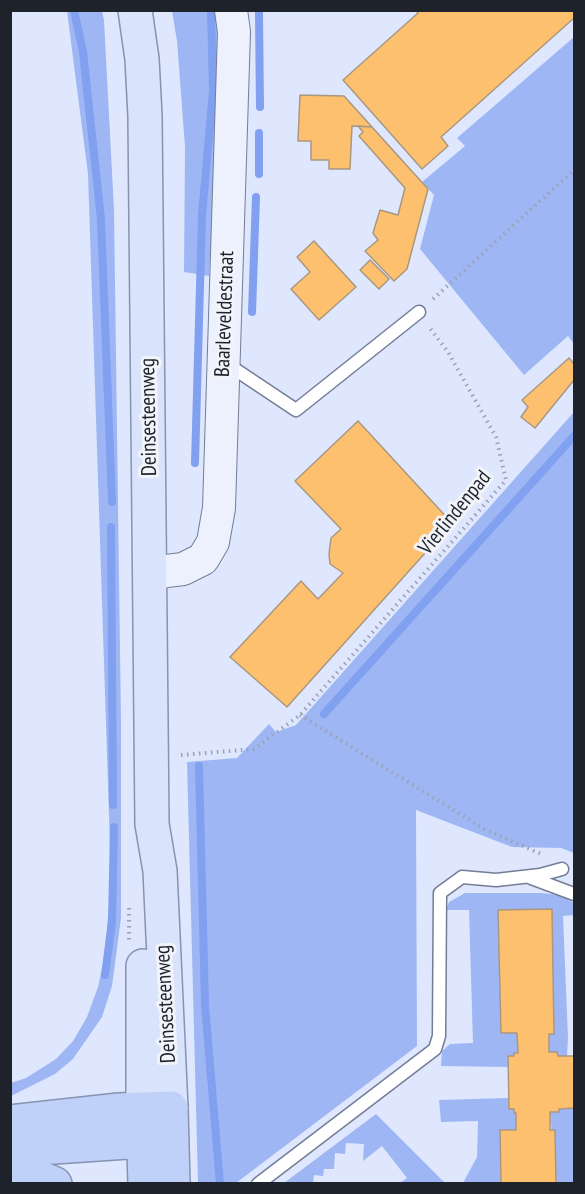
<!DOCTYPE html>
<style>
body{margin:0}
#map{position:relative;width:585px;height:1194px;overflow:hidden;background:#dee7fd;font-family:"PT Sans Narrow",sans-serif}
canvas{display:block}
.frame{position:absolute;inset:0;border:12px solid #1d222b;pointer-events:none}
</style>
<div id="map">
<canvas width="585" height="1194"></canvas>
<div class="frame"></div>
</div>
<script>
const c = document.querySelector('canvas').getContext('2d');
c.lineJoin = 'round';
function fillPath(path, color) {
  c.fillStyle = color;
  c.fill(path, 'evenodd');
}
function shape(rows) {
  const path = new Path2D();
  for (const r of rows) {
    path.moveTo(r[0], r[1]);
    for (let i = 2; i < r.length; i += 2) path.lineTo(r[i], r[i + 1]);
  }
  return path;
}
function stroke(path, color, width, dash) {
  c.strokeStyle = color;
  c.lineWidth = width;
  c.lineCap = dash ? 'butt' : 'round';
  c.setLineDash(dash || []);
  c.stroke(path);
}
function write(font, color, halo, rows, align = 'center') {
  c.font = font + ' "PT Sans Narrow",sans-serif';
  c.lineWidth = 6;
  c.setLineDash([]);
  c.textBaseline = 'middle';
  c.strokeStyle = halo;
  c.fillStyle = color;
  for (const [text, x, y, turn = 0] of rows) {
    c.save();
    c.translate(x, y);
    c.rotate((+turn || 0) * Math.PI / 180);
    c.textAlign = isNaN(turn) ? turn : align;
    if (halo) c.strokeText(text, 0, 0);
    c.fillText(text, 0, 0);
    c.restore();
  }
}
fillPath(shape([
 [67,11,102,11,104,20,114,210,121,722,121,918,112,986,102,1017,73,1059,55,1074,11,1096,11,1083,26,1078,56,1059,73,1041,87,1017,98,987,105,955,111,877,88,174],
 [172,11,219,11,217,149,209,276,184,272,185,147,177,41],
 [574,37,574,344,568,336,524,375,420,249,434,195,422,182,465,146,457,138],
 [574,412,574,853,561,848,512,847,416,810,417,1046,236,1183,198,1183,187,762,237,758,269,724,276,732,296,725],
 [465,893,541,893,560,895,574,903,574,915,563,916,568,1038,567,1056,558,1056,557,1052,549,1052,549,1034,554,1034,552,909,499,910,501,1033,517,1033,518,1053,514,1053,514,1056,508,1056,508,1067,441,1066,442,1051,450,1044,473,1043,469,910,446,910,449,902],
 [508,1098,509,1109,514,1109,514,1113,516,1113,516,1130,501,1130,501,1183,463,1183,477,1157,478,1121,441,1122,439,1100],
 [574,1108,574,1183,556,1183,550,1112,559,1112,559,1109],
 [376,1114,445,1183,400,1183,407,1178,382,1146,363,1161,364,1144,346,1143,345,1154,335,1153,334,1169,324,1169,323,1176,314,1175,313,1183,284,1183]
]), '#9eb7f4');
stroke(shape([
 [74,10,83,52,101,219,112,502],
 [259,13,260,107],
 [259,174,259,133],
 [252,312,256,197],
 [195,463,202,215,213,90,211,10],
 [111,527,113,805],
 [324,714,574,436],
 [199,766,205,1005,220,1184],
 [105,975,112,922,114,827]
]), '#81a0ef', 8);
const building = shape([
 [416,10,574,10,574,18,441,137,448,146,422,169,343,80,418,13,416,10],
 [300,95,344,96,372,127,352,126,350,169,329,169,329,160,311,160,311,141,298,141,300,95],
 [358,126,372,127,428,189,407,269,394,281,365,251,378,240,373,233,380,210,398,215,405,188,359,136,363,132,358,126],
 [314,241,356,287,319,320,291,289,310,272,297,257,314,241],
 [370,260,389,279,379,289,360,270,370,260],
 [569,358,574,364,574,380,535,428,521,417,528,407,522,400,569,358],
 [358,421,452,523,287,707,230,657,301,581,318,599,343,573,330,564,329,554,331,538,341,529,295,481,358,421],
 [552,909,554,1034,549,1034,549,1052,557,1052,558,1056,574,1056,574,1108,559,1109,559,1112,550,1112,550,1130,555,1130,556,1184,501,1184,500,1130,516,1130,516,1113,514,1113,514,1109,509,1109,508,1056,514,1056,514,1053,518,1053,517,1033,501,1033,498,910,552,909]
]);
fillPath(building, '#fdc06f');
stroke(building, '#aa9780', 1.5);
const lane = shape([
 [227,364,296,410,419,312],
 [531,878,574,894],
 [258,1184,435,1049,439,1036,440,893,462,877,496,880,540,875,562,869]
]);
const secondary = shape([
 [150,573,183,569,203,559,213,542,219,508,234,32,231,10]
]);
const primary = shape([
 [135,10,142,59,145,116,152,824,160,871,171,1108],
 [143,1108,143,966]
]);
const highway = shape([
 [143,1119,145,1184],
 [10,1122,119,1110,171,1108,173,1184],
 [10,1150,172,1139],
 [10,1168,25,1171,55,1184]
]);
stroke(lane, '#737d96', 15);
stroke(secondary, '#737d96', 34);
stroke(primary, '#8693b1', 36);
stroke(highway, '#8693b1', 36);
stroke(shape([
 [433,299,574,170],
 [300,715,484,829,541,854],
 [181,755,254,749,300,715,506,480,496,437,448,352,429,327],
 [129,908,129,940]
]), '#9aa2b3', 4, [1.5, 4.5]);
stroke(lane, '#fff', 12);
stroke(secondary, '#ecf1fd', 32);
stroke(primary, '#d9e3fb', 33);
stroke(highway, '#bfd0f9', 33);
write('21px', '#1d222b', '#f2f4fa', [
 ["Baarleveldestraat",225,314,-88],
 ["Deinsesteenweg",149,417,-91],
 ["Vierlindenpad",455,513,-51],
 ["Deinsesteenweg",166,1004,-93]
]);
</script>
